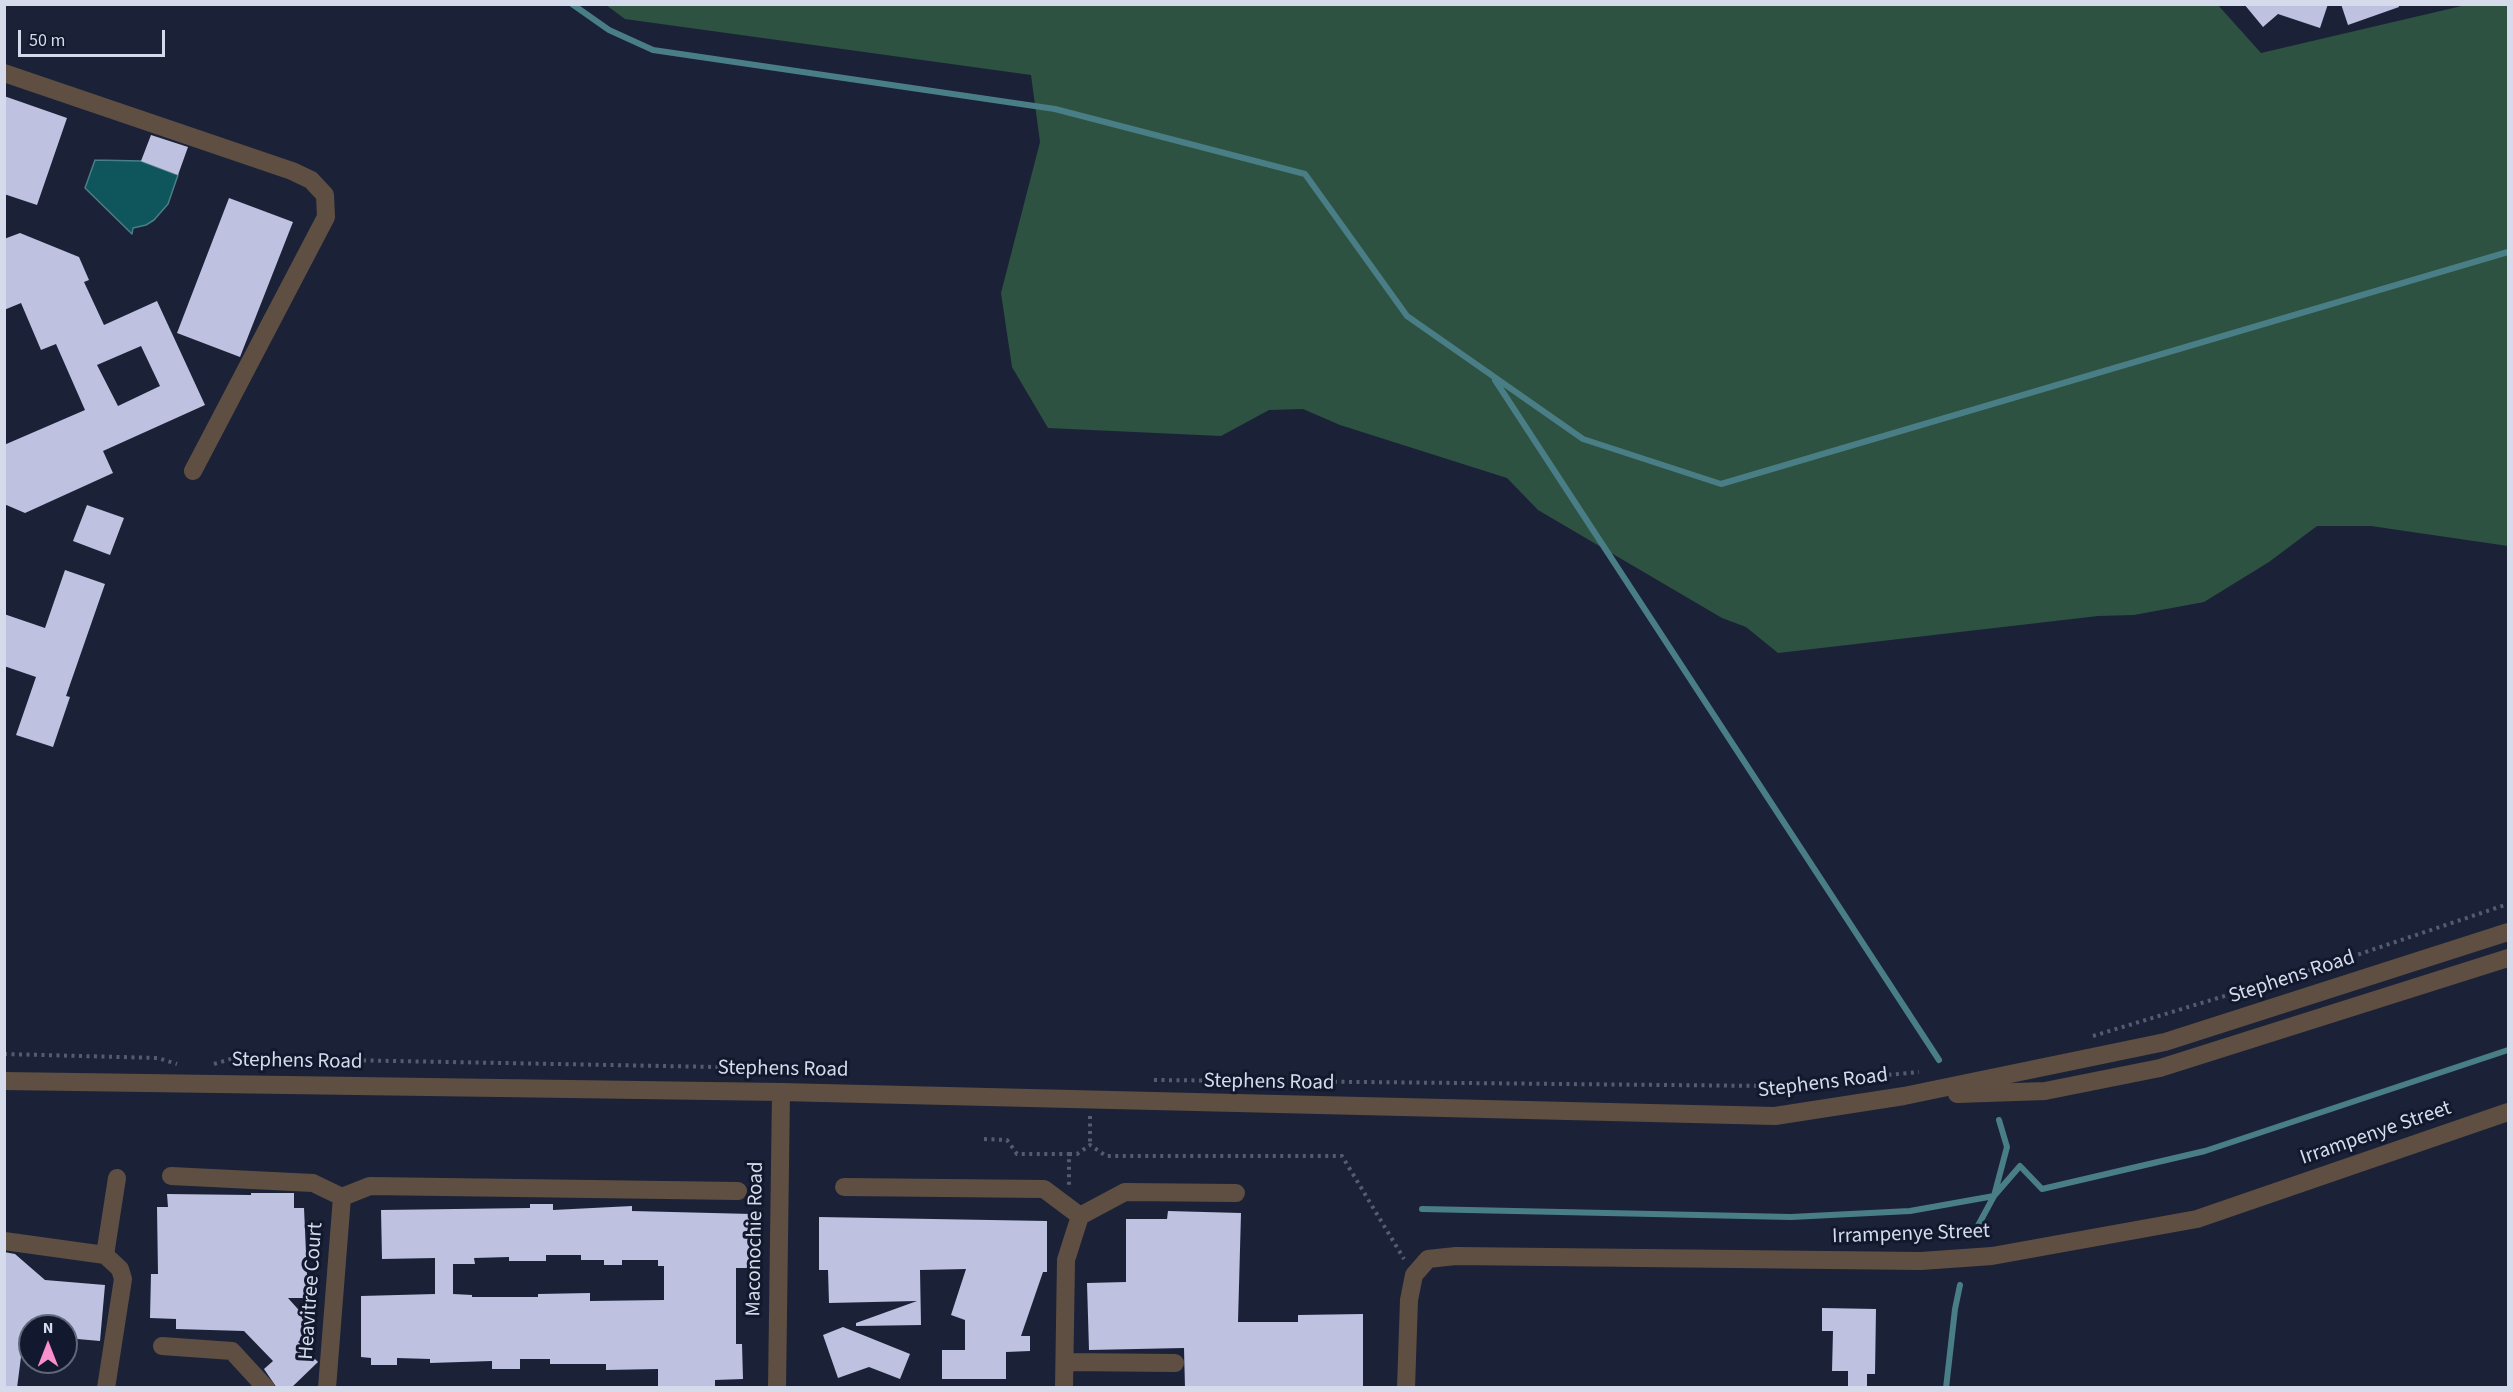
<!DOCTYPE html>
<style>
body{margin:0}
#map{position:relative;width:2513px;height:1392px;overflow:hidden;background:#1b2238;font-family:"Source Sans 3",sans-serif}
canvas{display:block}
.frame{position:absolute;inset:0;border:6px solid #d5dbea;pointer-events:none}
.north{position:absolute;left:18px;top:1314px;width:60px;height:60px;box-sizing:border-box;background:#12192e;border:2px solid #606779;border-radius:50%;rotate:0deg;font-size:16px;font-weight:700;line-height:24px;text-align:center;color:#d5dbea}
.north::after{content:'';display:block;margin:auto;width:21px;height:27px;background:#f790cd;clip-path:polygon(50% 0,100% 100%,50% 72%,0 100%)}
.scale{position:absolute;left:18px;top:30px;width:147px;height:27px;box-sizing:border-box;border:3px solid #d5dbea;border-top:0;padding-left:8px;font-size:18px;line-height:21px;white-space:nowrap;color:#d5dbea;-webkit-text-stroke:4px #12192e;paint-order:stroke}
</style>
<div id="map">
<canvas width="2513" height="1392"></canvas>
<div class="frame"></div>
<div class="north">N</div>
<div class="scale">50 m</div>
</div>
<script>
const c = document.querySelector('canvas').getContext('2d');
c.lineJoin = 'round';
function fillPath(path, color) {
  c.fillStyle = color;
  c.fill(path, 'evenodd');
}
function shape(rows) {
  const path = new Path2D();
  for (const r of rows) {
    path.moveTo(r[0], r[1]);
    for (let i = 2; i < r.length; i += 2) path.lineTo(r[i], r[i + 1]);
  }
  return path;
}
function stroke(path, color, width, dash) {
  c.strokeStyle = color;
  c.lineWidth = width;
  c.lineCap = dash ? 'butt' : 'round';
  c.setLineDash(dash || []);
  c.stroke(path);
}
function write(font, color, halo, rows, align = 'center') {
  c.font = font + ' "Source Sans 3",sans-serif';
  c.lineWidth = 6;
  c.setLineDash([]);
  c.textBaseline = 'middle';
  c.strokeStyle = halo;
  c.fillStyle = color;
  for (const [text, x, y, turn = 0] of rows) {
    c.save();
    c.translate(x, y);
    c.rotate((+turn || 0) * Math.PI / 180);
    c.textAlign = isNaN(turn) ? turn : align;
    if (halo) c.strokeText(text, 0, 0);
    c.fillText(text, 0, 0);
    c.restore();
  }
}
fillPath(shape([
 [2217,4,2261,53,2466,5,2508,5,2508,546,2371,526,2317,526,2269,562,2204,602,2134,615,2098,616,1778,653,1746,627,1722,618,1538,510,1507,478,1340,425,1303,409,1269,410,1221,436,1048,428,1012,367,1001,293,1040,142,1031,75,625,19,606,5]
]), '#2e5241');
const water = shape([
 [95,160,141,161,178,175,168,204,154,220,146,225,133,228,132,234,85,188,95,160]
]);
fillPath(water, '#0e565c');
stroke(water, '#4a7e87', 1.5);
stroke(shape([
 [572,4,609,30,653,50,1055,109,1305,174,1407,316,1583,439,1721,484,2508,252],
 [1495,380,1939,1060],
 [1422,1209,1791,1217,1910,1211,1994,1196,2020,1166,2042,1189,2205,1151,2508,1050],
 [1974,1233,1994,1196,2007,1147,1999,1120],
 [1946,1388,1955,1309,1960,1285]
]), '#4a7e87', 6);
fillPath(shape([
 [2244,4,2328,4,2320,28,2278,14,2263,27],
 [2341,4,2398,4,2399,7,2348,25],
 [4,96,67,118,37,205,4,194],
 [151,135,188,147,178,175,141,161],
 [229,198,293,222,240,357,177,333],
 [20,233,79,257,89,280,84,282,104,325,157,301,205,405,103,451,113,473,25,513,4,504,4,445,85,410,56,344,41,350,21,303,4,310,4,239],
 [141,346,160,386,118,406,97,365],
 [87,505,124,518,110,555,73,541],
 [65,570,105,584,66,696,70,697,53,747,16,735,36,677,4,666,4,614,45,628],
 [251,1193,294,1193,294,1208,304,1208,308,1298,288,1298,314,1327,298,1342,318,1362,291,1388,277,1388,264,1369,273,1361,244,1331,176,1329,176,1319,150,1318,151,1274,158,1274,157,1207,168,1207,167,1194,251,1195],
 [530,1204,553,1204,553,1210,632,1206,632,1211,752,1214,752,1268,736,1268,736,1344,742,1344,743,1379,715,1380,715,1388,658,1388,658,1369,606,1370,606,1364,550,1364,550,1359,520,1359,520,1369,492,1369,492,1361,430,1363,430,1359,397,1358,397,1365,371,1365,371,1358,361,1357,361,1296,435,1294,435,1258,382,1259,381,1210,530,1208],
 [546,1255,581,1255,581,1260,604,1260,604,1265,622,1265,622,1260,658,1260,658,1266,664,1266,664,1300,590,1301,590,1293,538,1294,538,1297,472,1297,472,1295,453,1294,453,1264,475,1264,474,1258,509,1257,509,1261,546,1261],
 [1168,1211,1241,1213,1238,1322,1298,1322,1298,1315,1363,1314,1363,1388,1185,1388,1184,1348,1089,1350,1087,1283,1126,1282,1126,1219,1167,1219],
 [819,1217,1047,1221,1047,1272,1043,1272,1021,1336,1030,1336,1030,1351,1006,1352,1006,1379,942,1379,942,1350,965,1350,965,1320,951,1315,966,1269,920,1270,921,1325,856,1326,856,1323,917,1301,829,1303,828,1270,819,1270],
 [4,1252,15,1254,45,1280,105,1285,100,1341,66,1338,66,1326,30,1326,30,1347,21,1357,17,1388,4,1388],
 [1822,1308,1876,1309,1875,1374,1867,1374,1867,1388,1848,1388,1848,1371,1832,1371,1833,1331,1822,1331],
 [843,1327,910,1354,900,1379,869,1367,838,1378,823,1335]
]), '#bec1df');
stroke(shape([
 [2093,1036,2333,963,2508,904],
 [4,1054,158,1058,177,1064],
 [214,1064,234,1058,771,1068,790,1072],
 [1154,1080,1769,1086,1919,1072],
 [1090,1116,1090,1145],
 [984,1139,1007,1140,1017,1154,1069,1154,1069,1186],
 [1069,1154,1077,1154,1090,1145,1106,1156,1342,1156,1404,1259]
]), '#555c70', 4, [3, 4.5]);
stroke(shape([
 [4,73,292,171,311,180,325,195,326,217,193,471],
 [4,1081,781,1092,1775,1116,1904,1096,2165,1042,2508,932],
 [1957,1094,2045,1091,2160,1068,2508,958],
 [171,1176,313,1183,342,1197,370,1186,738,1191],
 [844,1187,1044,1189,1080,1216],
 [1080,1216,1125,1192,1236,1193],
 [4,1241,105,1255,117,1178],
 [105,1255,120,1269,123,1279,106,1388],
 [162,1346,232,1351,266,1388],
 [1065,1362,1175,1363],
 [327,1388,342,1197],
 [777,1388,781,1092],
 [1064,1388,1066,1260,1080,1216],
 [1406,1388,1409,1300,1414,1275,1428,1259,1456,1256,1921,1261,1992,1256,2197,1219,2508,1112]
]), '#5f4f42', 18);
write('21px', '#d5dbea', '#12192e', [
 ["Stephens Road",2292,978,-18],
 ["Stephens Road",297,1062,1],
 ["Stephens Road",783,1070,1],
 ["Stephens Road",1269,1083,1],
 ["Stephens Road",1823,1084,-7],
 ["Irrampenye Street",2376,1134,-19],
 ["Irrampenye Street",1911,1235,-2],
 ["Maconochie Road",756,1239,-89],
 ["Heavitree Court",312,1291,-86]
]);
</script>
